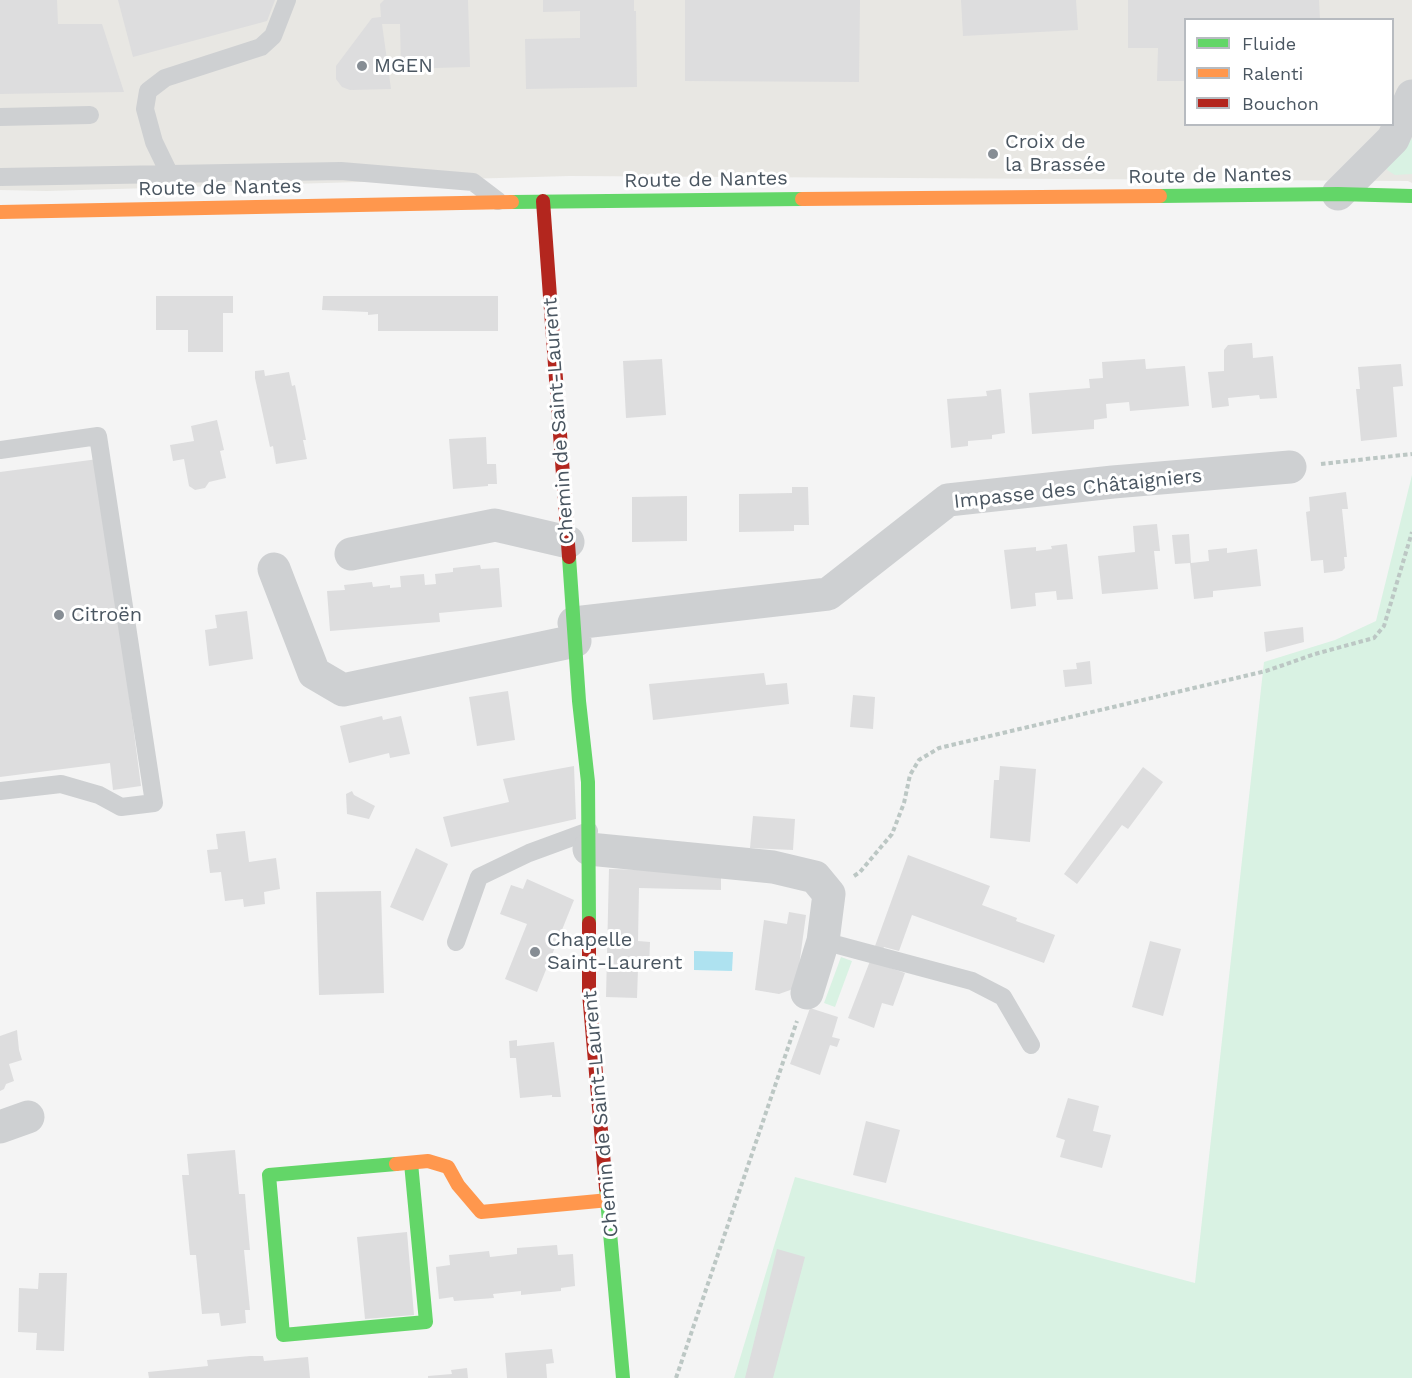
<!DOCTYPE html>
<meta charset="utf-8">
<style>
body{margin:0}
#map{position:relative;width:1412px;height:1378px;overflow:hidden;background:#f4f4f4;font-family:"Work Sans",sans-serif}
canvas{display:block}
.legend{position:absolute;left:1184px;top:18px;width:210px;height:108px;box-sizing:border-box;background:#fff;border:2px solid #b7bbc0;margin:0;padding:8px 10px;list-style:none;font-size:18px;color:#4a5661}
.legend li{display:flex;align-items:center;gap:12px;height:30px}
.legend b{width:30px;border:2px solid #b7bbc0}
</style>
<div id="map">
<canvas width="1412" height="1378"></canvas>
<ul class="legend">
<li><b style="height:8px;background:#63d668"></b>Fluide</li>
<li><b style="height:8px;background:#ff974d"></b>Ralenti</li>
<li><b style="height:8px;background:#b3261e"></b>Bouchon</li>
</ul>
</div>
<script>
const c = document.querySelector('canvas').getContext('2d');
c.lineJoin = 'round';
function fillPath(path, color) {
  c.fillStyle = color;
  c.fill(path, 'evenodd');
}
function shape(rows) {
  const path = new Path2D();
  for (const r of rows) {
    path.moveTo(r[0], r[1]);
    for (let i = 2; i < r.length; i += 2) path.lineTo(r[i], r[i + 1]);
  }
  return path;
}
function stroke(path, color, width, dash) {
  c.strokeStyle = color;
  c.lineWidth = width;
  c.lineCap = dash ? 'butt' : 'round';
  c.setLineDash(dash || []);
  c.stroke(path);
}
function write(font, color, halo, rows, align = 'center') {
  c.font = font + ' "Work Sans",sans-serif';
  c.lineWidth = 6;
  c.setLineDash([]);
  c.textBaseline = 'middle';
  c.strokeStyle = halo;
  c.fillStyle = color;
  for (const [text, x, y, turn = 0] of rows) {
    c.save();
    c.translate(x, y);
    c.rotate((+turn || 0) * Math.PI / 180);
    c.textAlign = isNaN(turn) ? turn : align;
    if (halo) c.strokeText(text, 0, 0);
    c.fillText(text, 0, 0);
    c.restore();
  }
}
fillPath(shape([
 [0,0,1412,0,1412,183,1408,181,569,176,47,191,0,190],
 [1186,20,1392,20,1392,124,1186,124]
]), '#e8e7e3');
fillPath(shape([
 [1412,138,1412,174,1395,175,1387,170,1388,164,1408,144],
 [1412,475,1412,1378,734,1378,795,1177,1195,1283,1264,662,1335,640,1376,621],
 [841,957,852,961,835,1007,824,1003]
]), '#d9f2e3');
fillPath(shape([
 [694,951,733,952,732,971,694,970]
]), '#aee2f0');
fillPath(shape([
 [0,0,57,0,58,24,102,24,124,92,0,94],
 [118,0,275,0,267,21,133,57],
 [384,0,468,0,470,67,401,69,400,24,382,24,391,89,350,90,342,87,336,79,336,66,372,18,381,17,380,4],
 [543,0,634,0,634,11,636,11,637,87,526,89,525,39,580,38,580,11,543,12],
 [685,0,860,0,859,82,685,81],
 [961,0,1076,0,1078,30,963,36],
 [1128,0,1319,0,1320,20,1185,20,1185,81,1157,81,1158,48,1128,48],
 [156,296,233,296,233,313,223,313,223,352,188,352,188,330,156,330],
 [323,296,498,296,498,331,378,331,378,314,368,315,368,312,322,310],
 [1252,343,1253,358,1273,356,1277,398,1260,399,1259,395,1228,398,1229,406,1212,408,1208,372,1224,371,1224,350,1228,345],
 [662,359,666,415,626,418,623,361],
 [1145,359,1146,369,1185,366,1189,406,1130,411,1129,402,1106,404,1107,418,1094,420,1094,429,1032,434,1029,393,1090,388,1089,379,1103,378,1102,362],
 [1401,364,1403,386,1393,387,1397,437,1361,441,1356,389,1360,389,1358,367],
 [264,370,265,376,289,372,292,386,295,385,306,440,303,440,307,459,276,464,273,446,270,447,255,378,255,371],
 [1001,389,1005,433,992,435,992,439,968,441,968,446,951,448,947,399,987,396,986,391],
 [217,420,224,450,220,451,226,478,209,482,205,488,195,490,189,486,184,459,173,461,170,445,194,441,191,426],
 [486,437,487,464,496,464,497,484,488,484,488,486,453,489,449,439],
 [98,459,141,786,113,790,110,763,0,777,0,472],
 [792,487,808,487,809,525,794,525,794,531,739,532,739,494,792,493],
 [1346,492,1348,509,1342,509,1347,557,1344,557,1345,568,1342,571,1324,573,1323,560,1311,561,1306,512,1310,511,1309,497],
 [687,496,687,541,632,542,632,497],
 [1157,524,1160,551,1154,551,1158,589,1102,594,1098,556,1135,552,1133,526],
 [1189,534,1191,563,1209,561,1208,550,1227,548,1227,553,1257,549,1261,586,1213,591,1213,597,1194,599,1190,563,1175,564,1172,535],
 [1067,544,1073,599,1057,600,1056,591,1035,593,1036,606,1011,609,1004,550,1036,547,1036,551,1052,549,1051,546],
 [480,565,481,569,499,568,502,607,439,613,440,622,330,631,327,591,345,590,344,585,372,582,373,587,390,585,390,588,401,587,400,576,424,574,425,585,436,584,435,574,453,572,453,568],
 [247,611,253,659,209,666,205,630,217,628,215,615],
 [1303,627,1304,642,1266,652,1264,632],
 [1090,661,1092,684,1065,687,1063,670,1077,669,1076,663],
 [764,673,766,685,787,683,789,704,653,720,649,684],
 [508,691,515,740,477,746,469,697],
 [853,695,875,697,873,729,850,727],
 [382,716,383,720,401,716,410,754,390,758,389,753,349,763,340,726],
 [574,766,576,819,451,847,443,817,509,802,503,779],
 [1000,766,1036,769,1030,842,990,838,994,780,999,780],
 [1143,767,1163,782,1128,829,1122,825,1077,884,1064,874],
 [352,791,354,795,375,806,369,819,347,814,346,794],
 [753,816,795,819,793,850,750,848],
 [245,831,249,862,276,858,280,889,264,892,265,904,244,907,243,899,225,901,221,872,210,873,207,850,218,849,216,834],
 [416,848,448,864,423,921,390,907],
 [908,855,990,886,982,905,1017,918,1016,921,1055,935,1044,963,912,915,899,951,884,947,883,949,875,946],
 [609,869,721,872,721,890,639,888,638,941,650,942,649,969,638,969,637,998,606,997],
 [527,879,574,900,537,992,505,979,527,924,500,914,511,885,523,889],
 [381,891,384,993,319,995,316,892],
 [789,912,806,915,796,988,779,994,755,990,764,920,787,924],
 [1150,941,1181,949,1163,1016,1132,1007],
 [870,961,905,973,893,1006,882,1003,874,1028,848,1018],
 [810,1008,838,1017,832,1037,840,1039,837,1047,830,1045,820,1075,790,1064],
 [17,1030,19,1050,22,1060,9,1064,14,1081,6,1084,4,1089,0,1091,0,1036],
 [517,1040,517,1046,554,1042,561,1097,552,1097,552,1095,520,1098,516,1058,510,1058,509,1041],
 [1068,1098,1099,1106,1093,1131,1111,1135,1102,1168,1060,1157,1065,1140,1056,1137],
 [866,1121,900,1130,886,1183,853,1175],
 [235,1150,239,1194,245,1194,246,1207,250,1250,244,1250,250,1310,245,1310,246,1323,221,1326,219,1313,202,1314,196,1255,190,1255,182,1175,189,1175,187,1154],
 [407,1232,414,1315,365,1319,357,1237],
 [557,1245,558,1255,573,1254,575,1286,561,1288,561,1291,521,1295,521,1291,493,1294,494,1298,454,1301,453,1297,439,1299,436,1267,450,1265,449,1255,489,1251,490,1257,517,1254,517,1248],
 [777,1249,805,1257,773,1378,745,1378],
 [39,1273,67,1273,64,1351,36,1350,37,1333,18,1332,19,1288,38,1289],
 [552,1349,554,1363,546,1364,547,1378,507,1378,505,1353],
 [250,1356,263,1356,264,1361,308,1357,310,1378,149,1378,148,1372,208,1366,207,1360],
 [467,1368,468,1378,428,1378,428,1376,452,1374,451,1370]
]), '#ddddde');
stroke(shape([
 [1321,464,1412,454],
 [854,876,860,872,892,834,904,803,910,775,919,760,939,748,1266,671,1315,654,1374,638,1384,626,1412,532],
 [676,1378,797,1021]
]), '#bcc7c4', 4, [4.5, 3]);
stroke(shape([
 [0,117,90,115],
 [169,173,154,142,145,109,148,91,165,78,261,47,273,36,287,0],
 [0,177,341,171,473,182,498,201],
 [0,450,98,436,154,803,121,807,99,795,61,784,0,791],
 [823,941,972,981,1003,997,1031,1045],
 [456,942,479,877,529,853,589,831]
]), '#ced0d2', 18);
stroke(shape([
 [1338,194,1393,139,1412,96],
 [351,554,495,525,568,542],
 [274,569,314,673,343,690,575,641],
 [574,623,828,594,948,500,1113,482,1290,467],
 [589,849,773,867,815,877,829,894,823,941,807,993],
 [0,1127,28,1117]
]), '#ced0d2', 33);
stroke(shape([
 [1160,196,1338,194,1412,196],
 [512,202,802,199],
 [569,557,579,701,588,782,589,923],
 [396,1164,269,1175,283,1335,426,1322,411,1163],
 [606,1188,623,1378]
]), '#63d668', 14);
stroke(shape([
 [802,199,1160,196],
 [0,212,512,202],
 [396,1164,428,1161,448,1167,458,1185,481,1212,609,1200]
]), '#ff974d', 14);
stroke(shape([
 [543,201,569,557],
 [589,923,589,993,606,1188]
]), '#b3261e', 14);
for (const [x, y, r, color] of [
 [362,66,6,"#868d94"],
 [993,154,6,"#868d94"],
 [59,615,6,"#868d94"],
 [535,952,6,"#868d94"]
]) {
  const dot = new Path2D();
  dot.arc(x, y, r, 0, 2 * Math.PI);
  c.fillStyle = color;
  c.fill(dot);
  stroke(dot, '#fff', 2);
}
write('20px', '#4a5661', '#fff', [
 ["MGEN",374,66],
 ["Croix de",1005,142],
 ["la Brassée",1005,165],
 ["Citroën",71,615],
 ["Chapelle",547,940],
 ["Saint-Laurent",547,963]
], 'left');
write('20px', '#4a5661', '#fff', [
 ["Route de Nantes",1210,176,-1],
 ["Route de Nantes",706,180,-1],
 ["Route de Nantes",220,188,-1],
 ["Chemin de Saint-Laurent",559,421,-94],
 ["Impasse des Châtaigniers",1078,489,-6],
 ["Chemin de Saint-Laurent",601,1114,-95]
]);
</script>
